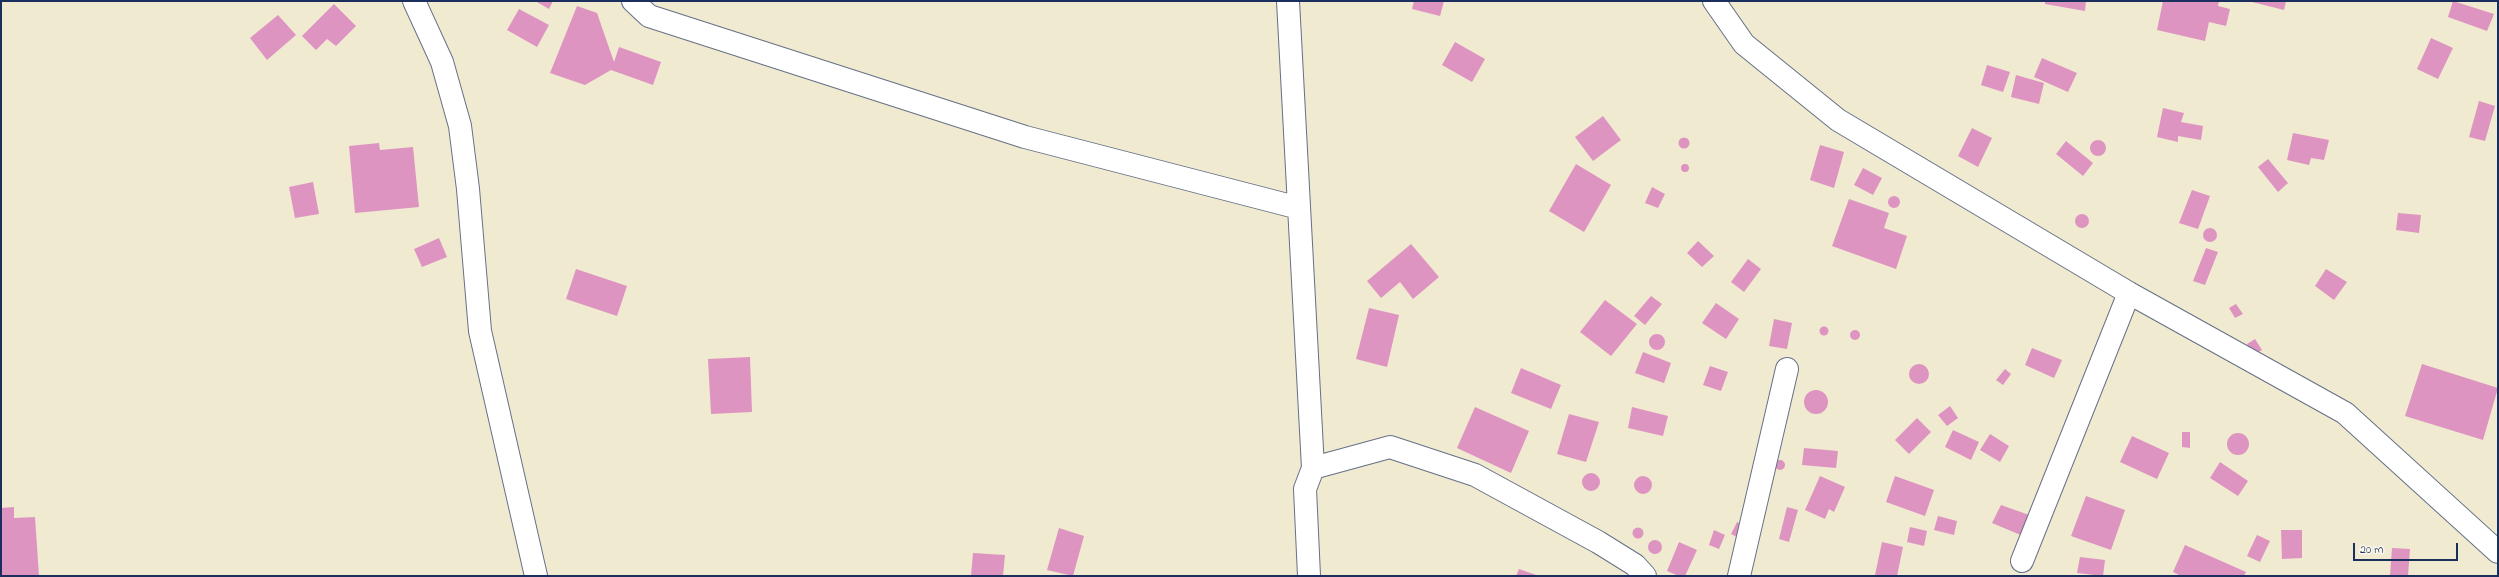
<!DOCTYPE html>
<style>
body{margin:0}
#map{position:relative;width:2499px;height:577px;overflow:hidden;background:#f0ead1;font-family:"Indie Flower",sans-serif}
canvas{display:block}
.frame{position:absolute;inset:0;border:2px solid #1b2f5e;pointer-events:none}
.scale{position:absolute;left:2353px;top:543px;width:105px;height:18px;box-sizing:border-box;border:2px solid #1b2f5e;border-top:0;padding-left:5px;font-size:12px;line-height:14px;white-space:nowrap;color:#1b2f5e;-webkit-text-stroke:3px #fbf7ec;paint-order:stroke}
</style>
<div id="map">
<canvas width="2499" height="577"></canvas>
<div class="frame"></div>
<div class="scale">20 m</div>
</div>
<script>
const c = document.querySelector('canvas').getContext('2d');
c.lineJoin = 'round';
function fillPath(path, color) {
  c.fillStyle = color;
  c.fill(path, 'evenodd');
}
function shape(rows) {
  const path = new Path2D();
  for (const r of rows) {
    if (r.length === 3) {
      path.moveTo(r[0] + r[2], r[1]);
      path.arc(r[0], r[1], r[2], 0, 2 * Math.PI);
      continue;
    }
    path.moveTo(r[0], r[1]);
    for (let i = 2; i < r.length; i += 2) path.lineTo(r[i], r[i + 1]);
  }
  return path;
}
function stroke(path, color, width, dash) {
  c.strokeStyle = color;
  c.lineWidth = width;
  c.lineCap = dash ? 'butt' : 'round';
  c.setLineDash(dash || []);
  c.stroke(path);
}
fillPath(shape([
 [535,1,553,1,549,9],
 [1414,1,1444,1,1440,16,1412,9],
 [2045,1,2086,1,2085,11,2045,4],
 [2163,1,2219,1,2218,6,2230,9,2226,26,2209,22,2205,41,2157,30],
 [2248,1,2286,1,2284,10],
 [2453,1,2494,14,2487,31,2448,17],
 [334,4,356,26,336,46,327,39,316,50,302,36],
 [577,6,597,13,614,62,619,47,661,62,653,85,611,70,585,85,550,73],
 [519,9,549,25,537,47,507,30],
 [278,15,296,35,267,60,250,38],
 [2431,38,2453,48,2438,79,2417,69],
 [1455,42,1485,59,1472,82,1442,65],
 [2042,58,2077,73,2068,92,2034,77],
 [1987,65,2010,72,2003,92,1981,85],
 [2016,75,2044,83,2039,104,2011,97],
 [2479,101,2495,106,2485,141,2469,137],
 [2163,108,2184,113,2181,122,2203,126,2201,140,2178,136,2178,142,2157,137],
 [1603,116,1621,140,1593,161,1575,137],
 [1972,128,1992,138,1978,167,1958,156],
 [2293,133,2329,140,2324,160,2311,158,2309,165,2287,160],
 [1684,143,5.5],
 [2098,148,8],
 [2066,141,2093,163,2083,176,2056,154],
 [379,143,380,150,413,147,419,207,355,213,349,146],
 [1820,145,1844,152,1834,188,1810,180],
 [2268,159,2288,183,2278,192,2258,167],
 [1685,168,4],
 [1576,164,1611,185,1584,232,1549,211],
 [1863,168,1882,178,1873,195,1854,185],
 [313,182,319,214,295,218,289,187],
 [1652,187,1665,194,1658,208,1645,203],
 [2192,190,2210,196,2198,229,2179,223],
 [1894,202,6],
 [1849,199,1889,213,1884,228,1907,236,1896,269,1832,246],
 [2398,213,2421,215,2419,233,2396,230],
 [2082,221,7],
 [2210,235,7],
 [439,238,447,257,422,267,414,249],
 [1698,241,1714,256,1702,267,1687,253],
 [1411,244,1439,277,1413,299,1400,282,1381,298,1367,281],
 [2206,248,2218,252,2205,285,2193,281],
 [1748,259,1761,269,1744,292,1731,282],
 [576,269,627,286,617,316,566,299],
 [2326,269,2347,282,2334,300,2315,286],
 [1651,296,1662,304,1645,325,1634,316],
 [1605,300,1637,324,1611,356,1580,332],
 [1716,303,1739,319,1726,339,1702,323],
 [2236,304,2243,314,2235,318,2229,308],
 [1369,308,1399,315,1387,367,1356,359],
 [1774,319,1792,323,1787,349,1769,346],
 [1824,331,4.5],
 [1855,335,5],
 [1657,342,8],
 [2255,339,2262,350,2254,355,2247,344],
 [2032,348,2062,360,2054,378,2025,365],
 [1643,352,1671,363,1664,383,1635,373],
 [750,357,752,412,711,414,708,359],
 [2422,364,2498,388,2483,440,2405,416],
 [1919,374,10],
 [1710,366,1728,372,1721,391,1703,385],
 [1521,368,1561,385,1551,409,1511,393],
 [2005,369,2011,374,2003,385,1996,380],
 [1816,402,12],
 [1950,406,1958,418,1947,426,1938,415],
 [1475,407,1529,431,1511,473,1457,448],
 [1632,407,1668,416,1663,436,1628,428],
 [1569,414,1599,422,1586,462,1557,454],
 [1917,418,1931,432,1909,454,1895,440],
 [1953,430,1979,442,1971,460,1945,447],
 [2182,432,2190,432,2190,448,2182,447],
 [2238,444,11],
 [1990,434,2009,446,2000,462,1980,450],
 [2132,436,2169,453,2157,479,2120,462],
 [1804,448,1838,451,1836,468,1802,465],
 [1780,465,5],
 [2220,462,2248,481,2238,496,2210,478],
 [1591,482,9],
 [1643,485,9],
 [1820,476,1845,487,1834,512,1829,509,1825,519,1805,510],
 [1895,476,1934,490,1925,516,1886,502],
 [2086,496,2125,510,2111,550,2071,536],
 [2001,505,2032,516,2023,536,1992,523],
 [14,507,14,518,35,517,39,576,1,576,1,508],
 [1787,507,1798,510,1789,542,1779,539],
 [1938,516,1957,521,1954,535,1934,530],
 [1737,522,1743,525,1737,537,1731,534],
 [1910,527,1927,531,1924,546,1907,542],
 [1638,533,5.5],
 [1059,528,1084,536,1073,576,1047,570],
 [1714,530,1725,535,1719,549,1709,545],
 [2281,530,2302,530,2302,558,2282,559],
 [2257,535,2270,541,2260,562,2247,556],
 [1655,547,7],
 [1679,542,1697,550,1685,576,1679,576,1667,571],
 [1882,542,1903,547,1897,576,1875,575],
 [2185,545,2246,572,2244,576,2181,576,2173,572],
 [2392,548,2410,549,2408,576,2390,576],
 [973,553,1005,555,1003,576,971,576],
 [2080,557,2105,560,2103,576,2077,573],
 [1519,569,1539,576,1516,576]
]), '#de94c1');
const minor = shape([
 [414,1,442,62,460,126,468,189,480,331,536,576],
 [633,1,649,16,1025,137,1299,208],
 [1288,1,1313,468,1305,489,1309,576],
 [1714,1,1744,44,1838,120,2129,293,2345,413,2498,552],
 [1313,468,1390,447,1475,475,1598,542,1635,565,1645,576],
 [2022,561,2129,293],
 [1739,576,1787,369]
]);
stroke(minor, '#667086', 24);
stroke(minor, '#fff', 22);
</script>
